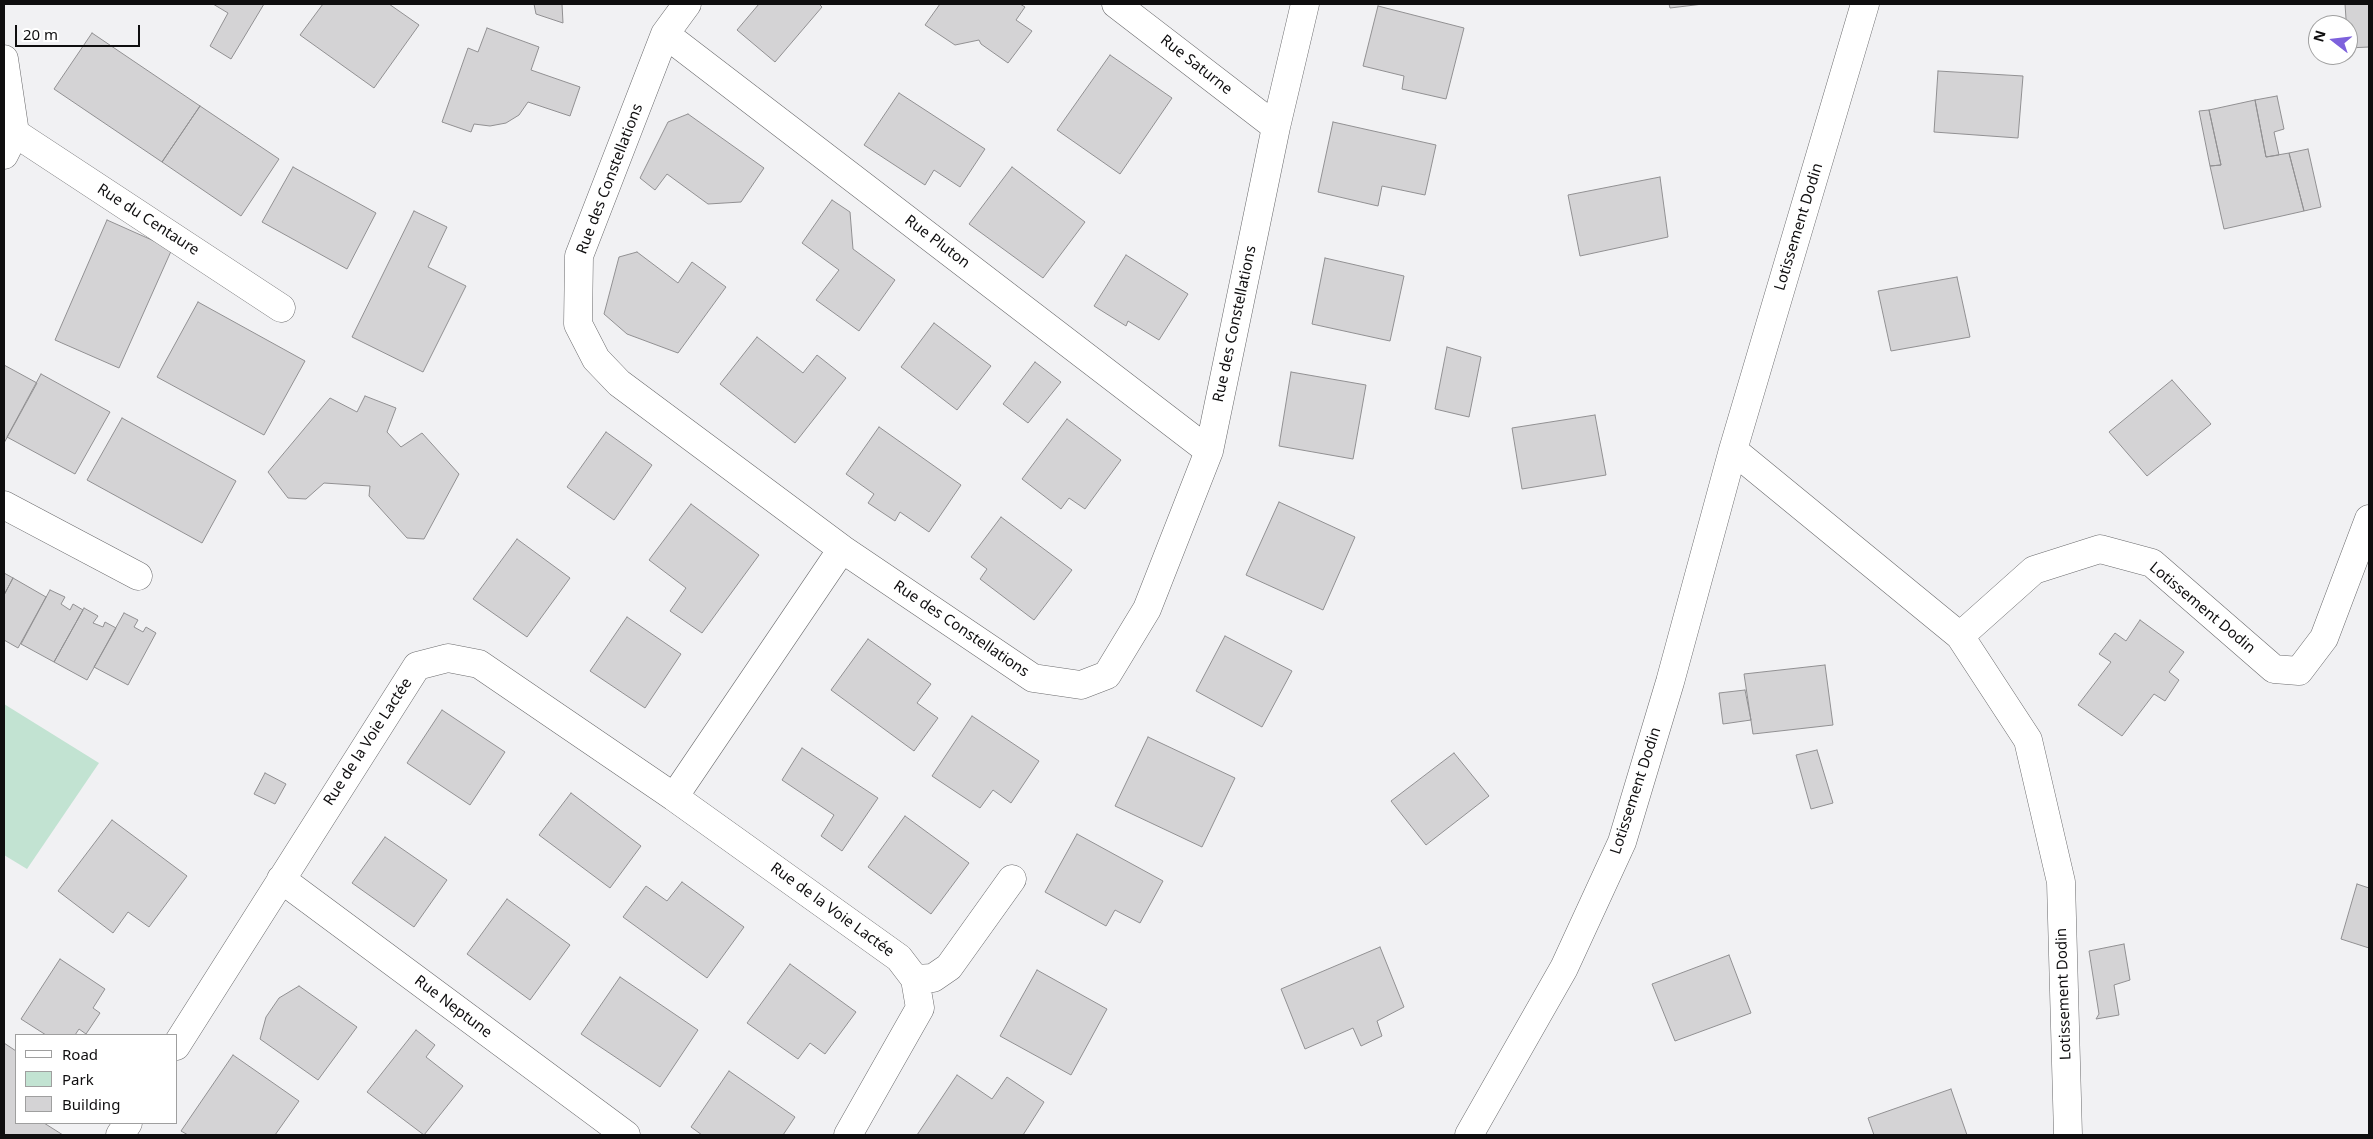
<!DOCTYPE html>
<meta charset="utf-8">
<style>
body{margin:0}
#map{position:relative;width:2373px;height:1139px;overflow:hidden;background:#f1f1f3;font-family:"Noto Sans",sans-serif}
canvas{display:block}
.frame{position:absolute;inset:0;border:5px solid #0f0e0f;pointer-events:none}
.legend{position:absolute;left:15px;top:1034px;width:162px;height:90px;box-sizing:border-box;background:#fff;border:1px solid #9f9f9f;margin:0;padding:6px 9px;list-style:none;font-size:15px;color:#0f0e0f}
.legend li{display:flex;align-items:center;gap:10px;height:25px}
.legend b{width:25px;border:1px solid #9f9f9f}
.north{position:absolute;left:2308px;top:15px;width:50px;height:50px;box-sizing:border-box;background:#fff;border:1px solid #9f9f9f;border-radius:50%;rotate:286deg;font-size:14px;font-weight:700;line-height:20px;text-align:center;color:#0f0e0f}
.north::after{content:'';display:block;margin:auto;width:18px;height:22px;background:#7d61dc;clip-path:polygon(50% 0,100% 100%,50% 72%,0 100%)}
.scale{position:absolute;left:15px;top:25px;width:125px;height:22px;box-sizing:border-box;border:2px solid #0f0e0f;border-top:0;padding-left:6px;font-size:15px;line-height:18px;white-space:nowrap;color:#0f0e0f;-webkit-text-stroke:4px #fff;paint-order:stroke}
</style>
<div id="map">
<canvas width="2373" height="1139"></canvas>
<div class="frame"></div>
<ul class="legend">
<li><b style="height:6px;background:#fff"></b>Road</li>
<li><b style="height:14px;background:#c2e3d2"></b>Park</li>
<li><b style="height:14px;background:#d4d3d5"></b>Building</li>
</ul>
<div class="north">N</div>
<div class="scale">20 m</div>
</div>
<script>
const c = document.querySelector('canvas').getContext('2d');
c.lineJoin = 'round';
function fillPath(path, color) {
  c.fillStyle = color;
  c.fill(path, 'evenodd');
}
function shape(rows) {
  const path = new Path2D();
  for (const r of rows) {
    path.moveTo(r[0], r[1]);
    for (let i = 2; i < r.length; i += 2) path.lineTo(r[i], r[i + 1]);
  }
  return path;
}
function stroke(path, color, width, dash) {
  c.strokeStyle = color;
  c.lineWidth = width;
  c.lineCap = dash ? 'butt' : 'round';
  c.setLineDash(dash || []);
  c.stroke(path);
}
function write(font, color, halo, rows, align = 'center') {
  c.font = font + ' "Noto Sans",sans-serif';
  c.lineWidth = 4;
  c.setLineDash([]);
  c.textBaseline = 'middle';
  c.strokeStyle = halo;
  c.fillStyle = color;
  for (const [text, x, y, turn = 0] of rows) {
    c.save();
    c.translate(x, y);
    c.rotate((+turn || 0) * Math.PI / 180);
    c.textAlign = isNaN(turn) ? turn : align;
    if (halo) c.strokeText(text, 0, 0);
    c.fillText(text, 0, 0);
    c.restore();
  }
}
fillPath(shape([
 [4,704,99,763,27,869,4,855]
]), '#c2e3d2');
const building = shape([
 [213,4,264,4,231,59,210,46,228,13,213,4],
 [323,4,389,4,419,25,374,88,300,35,323,4],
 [534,4,562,4,563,23,536,14,534,4],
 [759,4,819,4,822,7,775,62,737,30,759,4],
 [940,4,1020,4,1025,7,1016,20,1032,31,1008,63,981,44,979,40,955,45,925,25,940,4],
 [1669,4,1703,4,1670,8,1669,4],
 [2345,4,2369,4,2369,47,2348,48,2345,4],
 [1378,6,1464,28,1446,99,1402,89,1404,76,1363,66,1378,6],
 [487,28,539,47,531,70,580,87,570,116,528,102,519,115,506,123,490,126,474,124,471,132,442,122,468,48,478,52,487,28],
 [92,33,200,106,162,162,54,89,92,33],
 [1110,55,1172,98,1120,174,1057,130,1110,55],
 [1938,71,2023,76,2018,138,1934,132,1938,71],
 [899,93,985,149,960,187,934,170,925,185,864,145,899,93],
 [2277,96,2284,129,2274,132,2279,155,2266,157,2255,100,2277,96],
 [2255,100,2266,157,2289,153,2304,211,2224,229,2210,166,2221,165,2209,110,2255,100],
 [200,106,279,159,241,216,162,162,200,106],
 [2209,110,2221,165,2210,166,2199,111,2209,110],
 [688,114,764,168,741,202,708,204,667,174,655,190,640,178,668,122,688,114],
 [1333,122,1436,145,1425,195,1382,186,1378,206,1318,192,1333,122],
 [2308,149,2321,207,2304,211,2289,153,2308,149],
 [293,167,376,213,347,269,262,222,293,167],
 [1012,167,1085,222,1043,278,969,224,1012,167],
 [1660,177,1668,237,1580,256,1568,195,1660,177],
 [832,200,850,212,853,249,895,280,859,331,816,300,839,270,802,243,832,200],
 [414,211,447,227,428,267,466,286,423,372,352,337,414,211],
 [107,220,172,249,119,368,55,340,107,220],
 [637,252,678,283,692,262,726,287,678,353,627,334,604,314,619,257,637,252],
 [1126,255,1188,294,1159,340,1128,321,1126,326,1094,306,1126,255],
 [1325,258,1404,276,1390,341,1312,324,1325,258],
 [1957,277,1970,337,1891,351,1878,291,1957,277],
 [198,302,305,361,264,435,157,377,198,302],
 [934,323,991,366,957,410,901,367,934,323],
 [757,337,803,373,817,355,846,378,795,443,720,384,757,337],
 [1447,347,1481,357,1469,417,1435,409,1447,347],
 [1035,362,1061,382,1028,423,1003,404,1035,362],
 [4,365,37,383,4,443,4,365],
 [1291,372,1366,385,1353,459,1279,446,1291,372],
 [41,374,110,412,75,474,7,437,41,374],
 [2172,380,2211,424,2147,476,2109,432,2172,380],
 [365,396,396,408,387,432,401,447,422,433,459,474,424,539,407,538,369,496,370,486,324,483,306,499,288,498,268,472,330,398,357,412,365,396],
 [1595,415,1606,475,1522,489,1512,428,1595,415],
 [122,418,236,481,202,543,87,480,122,418],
 [1067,419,1121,460,1085,509,1069,498,1061,509,1022,479,1067,419],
 [879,427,961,485,929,532,900,512,895,521,868,503,874,494,846,474,879,427],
 [606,432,652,465,614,520,567,487,606,432],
 [1279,502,1355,537,1323,610,1246,575,1279,502],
 [691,504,759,555,702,633,670,611,686,588,649,560,691,504],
 [1001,517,1072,570,1034,620,980,579,987,569,971,557,1001,517],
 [517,539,570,578,527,637,473,599,517,539],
 [4,573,13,578,4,595,4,573],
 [13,578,46,597,18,648,4,640,4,595,13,578],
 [50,590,65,597,61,604,70,610,73,604,83,610,54,662,21,644,50,590],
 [84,608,98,616,93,623,103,627,105,622,116,628,87,680,54,662,84,608],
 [124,613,138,620,134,627,143,632,146,627,156,633,128,685,94,667,124,613],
 [627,617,681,654,645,708,590,671,627,617],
 [2140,620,2184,652,2169,672,2179,680,2165,701,2154,694,2122,736,2078,705,2111,662,2099,654,2115,633,2126,641,2140,620],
 [1225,636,1292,671,1262,727,1196,691,1225,636],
 [868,639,931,684,917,703,938,718,914,751,831,690,868,639],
 [1825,665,1833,725,1753,734,1744,674,1825,665],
 [1745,690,1751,720,1723,724,1719,693,1745,690],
 [442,710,505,752,470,805,407,763,442,710],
 [972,716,1039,761,1011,803,993,790,980,808,932,776,972,716],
 [1148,737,1235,778,1202,847,1115,806,1148,737],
 [802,748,878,798,842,851,821,836,834,815,782,780,802,748],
 [1817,750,1833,803,1811,809,1796,755,1817,750],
 [1454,753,1489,796,1426,845,1391,801,1454,753],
 [265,773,286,784,275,804,254,794,265,773],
 [571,793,641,846,610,888,539,835,571,793],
 [905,816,969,863,931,914,868,867,905,816],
 [112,820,187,876,149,927,128,912,113,933,58,891,112,820],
 [1077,834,1163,881,1140,923,1115,910,1106,926,1045,892,1077,834],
 [385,837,447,880,414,927,352,883,385,837],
 [682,882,744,927,707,978,623,917,646,886,667,901,682,882],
 [2357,884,2369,888,2369,948,2341,939,2357,884],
 [507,899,570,945,530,1000,467,954,507,899],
 [2124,944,2130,980,2114,985,2119,1015,2096,1019,2099,1014,2089,951,2124,944],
 [1380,947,1404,1007,1377,1021,1382,1036,1361,1046,1353,1028,1305,1049,1281,989,1380,947],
 [1729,955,1751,1013,1675,1041,1652,984,1729,955],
 [60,959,105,989,93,1008,100,1013,86,1034,79,1029,75,1035,46,1035,21,1019,60,959],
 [790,964,856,1012,825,1054,810,1043,798,1059,747,1023,790,964],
 [1037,970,1107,1009,1071,1075,1000,1036,1037,970],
 [620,977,698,1030,660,1087,581,1034,620,977],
 [299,986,357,1027,318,1080,260,1039,266,1017,279,998,299,986],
 [416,1030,435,1045,426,1057,463,1086,424,1135,367,1092,416,1030],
 [4,1043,16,1051,16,1123,44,1123,63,1135,4,1135,4,1043],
 [233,1055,299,1101,275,1135,188,1135,181,1131,233,1055],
 [729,1071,795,1117,783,1135,702,1135,691,1127,729,1071],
 [957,1075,992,1099,1007,1077,1044,1102,1023,1135,917,1135,957,1075],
 [1951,1089,1967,1135,1874,1135,1868,1118,1951,1089]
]);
fillPath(building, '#d4d3d5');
stroke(building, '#919092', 1);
const street = shape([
 [687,4,665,34,579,256,578,324,596,359,619,383,842,549,1033,678,1081,685,1107,675,1147,609,1209,451,1276,127,1305,4],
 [1116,4,1276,127],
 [665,34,1209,451],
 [4,59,15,133,4,155],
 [15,133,281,308],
 [1733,450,1960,636,2028,740,2061,882,2068,1135],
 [4,505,138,576],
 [1960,636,2034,570,2100,549,2152,563,2274,669,2299,671,2324,638,2369,519],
 [674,797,842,549],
 [281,879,626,1135],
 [915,979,933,978,949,967,1012,879],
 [176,1046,417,666,448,658,479,664,674,797,899,958,915,979,920,1008,848,1135],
 [120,1135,128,1123],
 [1469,1135,1564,968,1622,842,1670,682,1733,450,1865,4]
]);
stroke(street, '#6b6b6d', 29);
stroke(street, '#fff', 28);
write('15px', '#0f0e0f', '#fff', [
 ["Rue Saturne",1196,65,38],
 ["Rue des Constellations",610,179,-69],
 ["Rue du Centaure",148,220,33],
 ["Lotissement Dodin",1799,227,-73],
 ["Rue Pluton",937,242,37],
 ["Rue des Constellations",1235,324,-78],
 ["Lotissement Dodin",2202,608,40],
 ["Rue des Constellations",961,629,34],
 ["Rue de la Voie Lactée",368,742,-57],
 ["Lotissement Dodin",1636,791,-72],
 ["Rue de la Voie Lactée",832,910,36],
 ["Lotissement Dodin",2064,994,-92],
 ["Rue Neptune",453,1007,37]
]);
</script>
